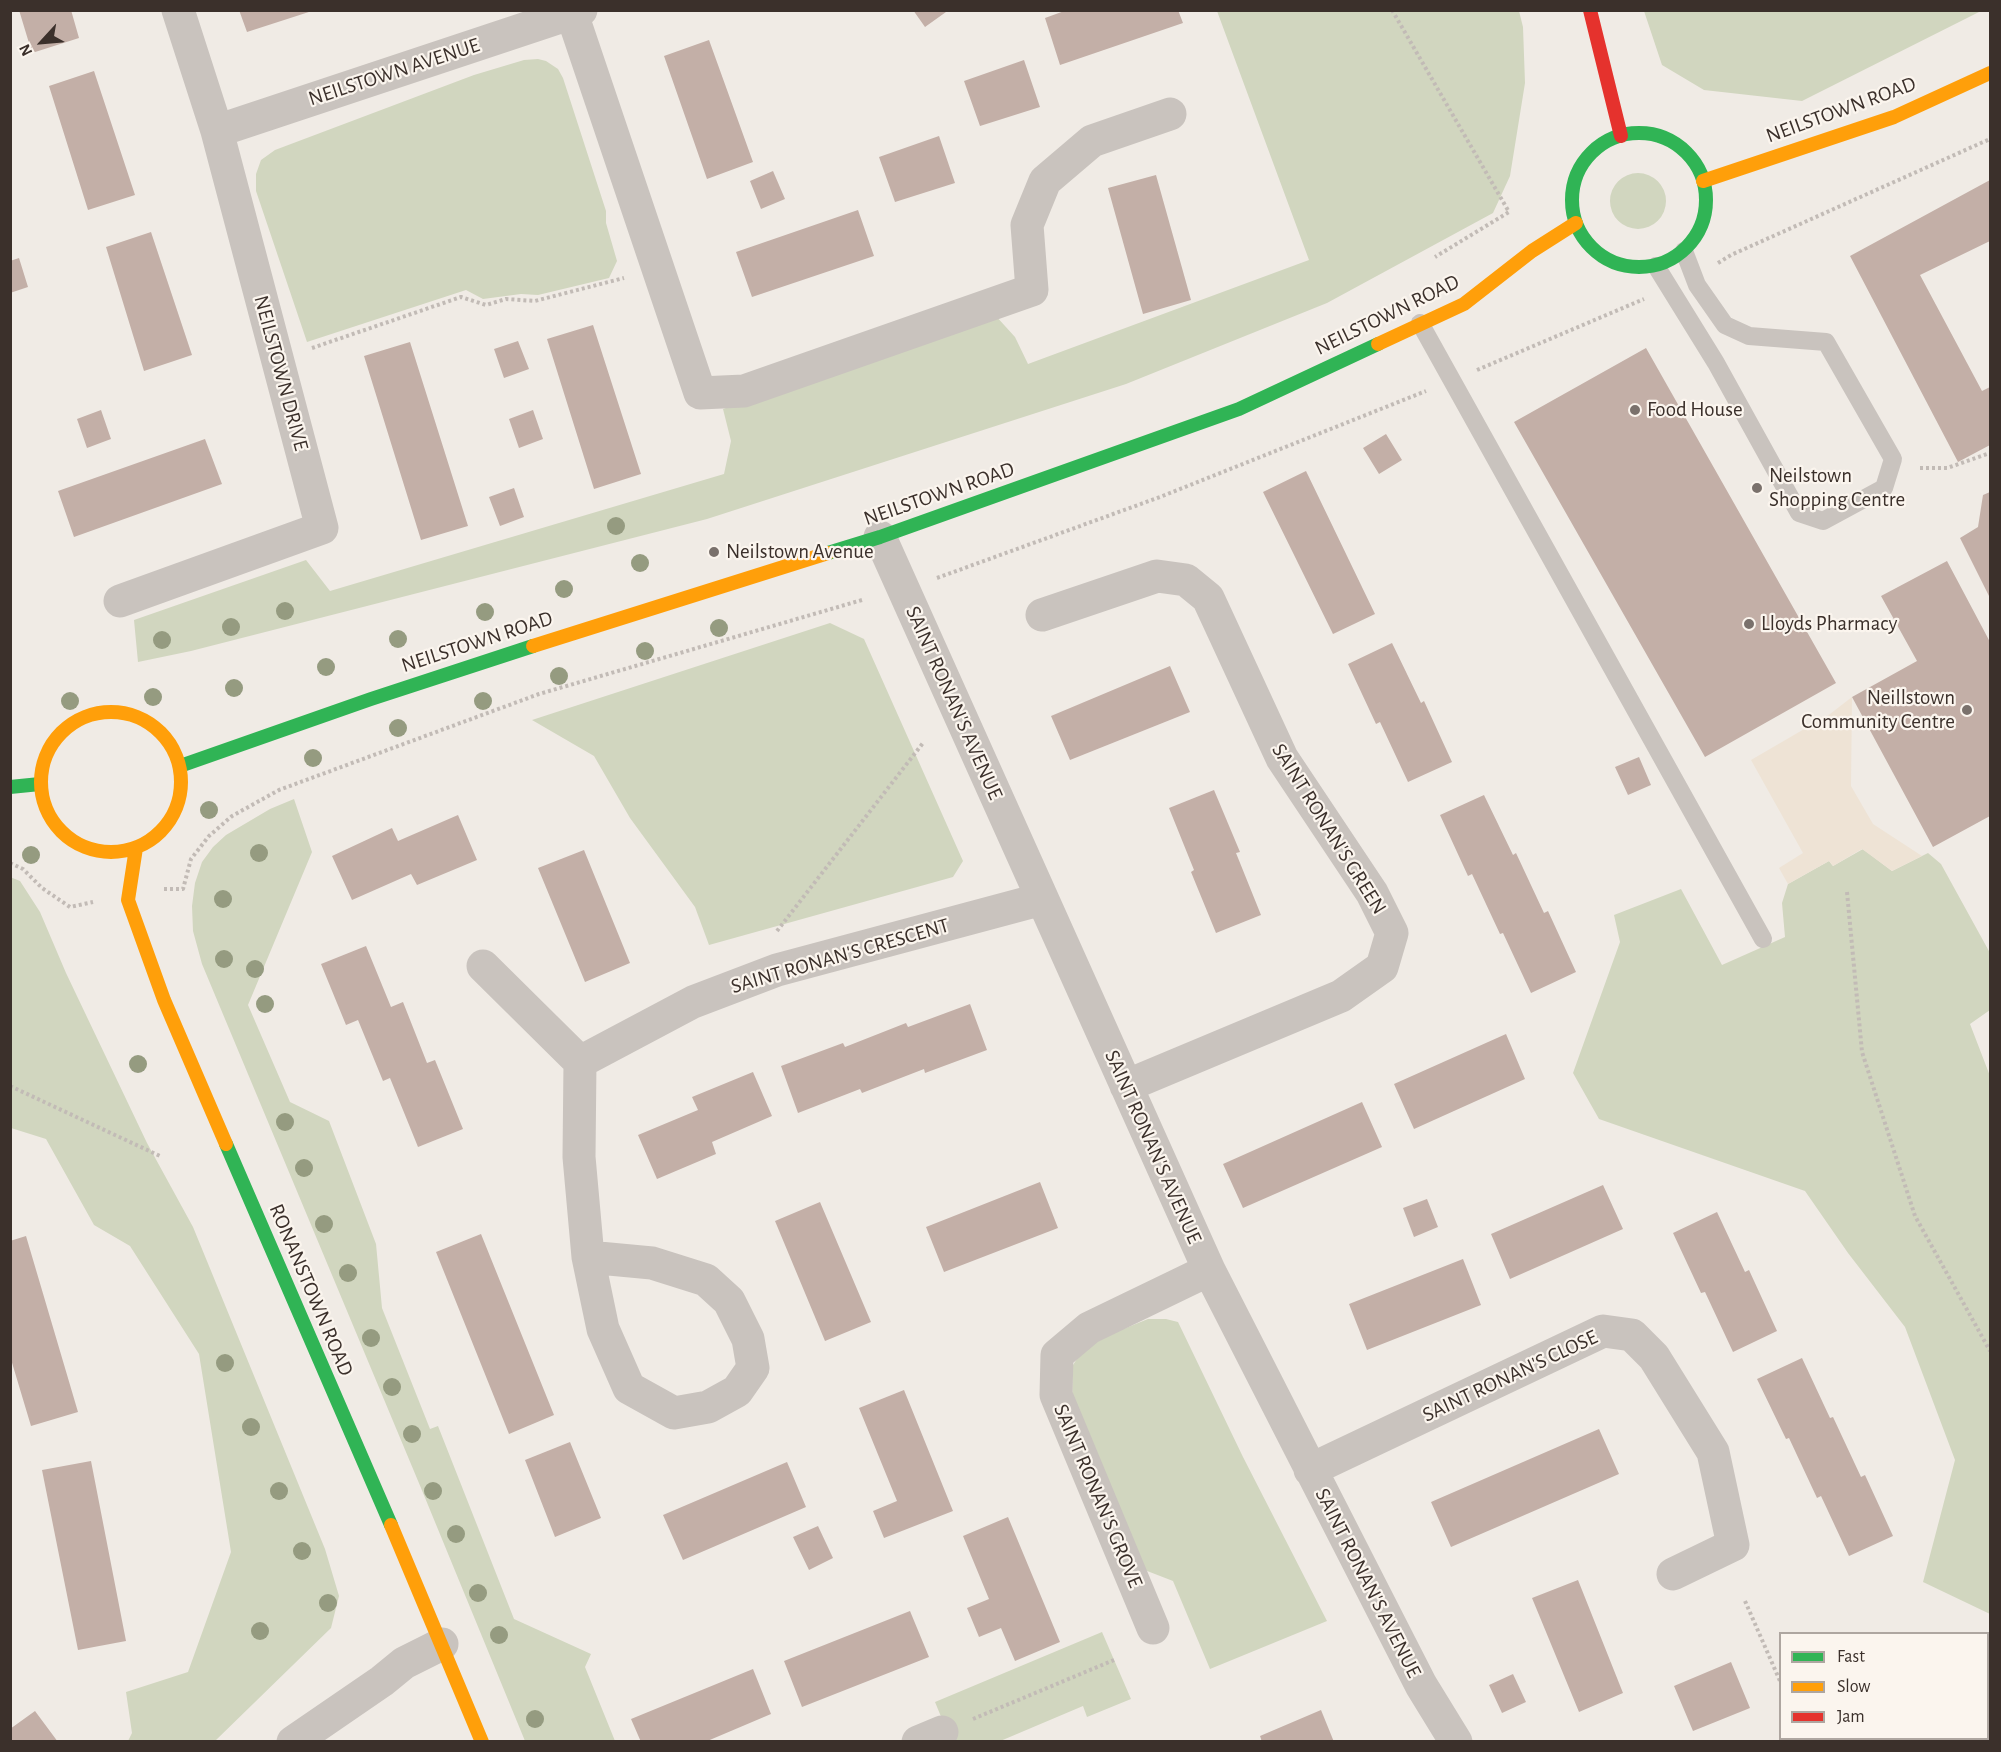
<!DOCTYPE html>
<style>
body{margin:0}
#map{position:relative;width:2001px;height:1752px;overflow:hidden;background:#f0ebe5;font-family:"Alegreya Sans",sans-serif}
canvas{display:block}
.frame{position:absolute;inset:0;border:12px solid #3b302b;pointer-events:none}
.legend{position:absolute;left:1779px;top:1632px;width:210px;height:108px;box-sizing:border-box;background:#fbf5ee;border:2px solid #aea6a0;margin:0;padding:8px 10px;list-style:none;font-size:18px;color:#3b302b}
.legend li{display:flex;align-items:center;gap:12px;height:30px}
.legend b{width:30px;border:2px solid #aea6a0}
.north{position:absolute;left:12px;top:12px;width:60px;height:60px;-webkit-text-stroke:4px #fbf5ee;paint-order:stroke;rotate:244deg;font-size:16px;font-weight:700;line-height:24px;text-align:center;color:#3b302b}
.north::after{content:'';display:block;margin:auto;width:21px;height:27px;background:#3b302b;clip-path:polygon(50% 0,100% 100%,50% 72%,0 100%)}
</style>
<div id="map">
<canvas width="2001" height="1752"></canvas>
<div class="frame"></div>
<ul class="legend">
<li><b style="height:8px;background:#30b455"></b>Fast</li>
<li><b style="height:8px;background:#ff9f0a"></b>Slow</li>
<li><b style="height:8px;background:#e5322d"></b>Jam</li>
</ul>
<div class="north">N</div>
</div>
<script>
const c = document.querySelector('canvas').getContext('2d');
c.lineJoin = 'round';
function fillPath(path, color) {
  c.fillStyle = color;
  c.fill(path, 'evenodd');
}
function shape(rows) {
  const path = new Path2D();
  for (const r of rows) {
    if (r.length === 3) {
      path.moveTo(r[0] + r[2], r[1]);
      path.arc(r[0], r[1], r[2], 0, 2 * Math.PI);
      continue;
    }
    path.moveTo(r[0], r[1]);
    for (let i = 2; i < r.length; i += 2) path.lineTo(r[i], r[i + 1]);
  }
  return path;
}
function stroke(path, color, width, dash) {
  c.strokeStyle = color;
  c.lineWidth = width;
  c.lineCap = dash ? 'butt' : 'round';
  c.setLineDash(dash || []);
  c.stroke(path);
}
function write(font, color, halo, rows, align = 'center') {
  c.font = font + ' "Alegreya Sans",sans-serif';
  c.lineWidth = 4.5;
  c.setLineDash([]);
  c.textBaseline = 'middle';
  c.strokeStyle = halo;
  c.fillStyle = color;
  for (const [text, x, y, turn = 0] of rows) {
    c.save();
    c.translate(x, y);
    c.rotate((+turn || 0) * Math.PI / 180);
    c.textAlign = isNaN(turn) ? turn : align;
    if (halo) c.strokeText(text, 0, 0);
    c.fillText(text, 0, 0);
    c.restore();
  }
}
fillPath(shape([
 [1217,11,1519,11,1523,27,1525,83,1510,176,1493,213,1327,303,1126,384,707,519,191,651,138,662,134,620,306,560,330,591,724,474,731,441,723,409,995,315,1015,337,1028,364,1309,260],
 [1644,11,1644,10,1981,11,1802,101,1704,90,1662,65],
 [538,59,546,61,558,69,563,78,606,211,606,223,617,261,609,278,538,295,521,294,483,299,466,290,307,342,256,191,256,174,261,160,275,150,474,75,524,60],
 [1638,201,28],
 [830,623,864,639,963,861,953,877,709,945,695,907,630,818,594,756,532,720],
 [294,799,312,852,248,1005,290,1102,329,1121,376,1244,382,1308,430,1429,438,1426,514,1619,591,1654,585,1667,615,1741,525,1741,421,1488,202,964,193,931,192,906,195,883,202,862,213,847,226,835,270,809],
 [1863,849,1892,871,1928,853,1941,864,1990,953,1990,1010,1970,1024,1990,1076,1990,1614,1923,1582,1955,1460,1905,1327,1848,1253,1805,1191,1599,1119,1573,1073,1620,942,1614,915,1681,889,1722,965,1785,937,1782,903,1788,884,1829,861,1833,866],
 [10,877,20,881,40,912,66,973,147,1143,193,1227,325,1549,339,1596,331,1628,215,1741,128,1741,132,1733,126,1692,188,1672,231,1552,199,1354,130,1246,94,1225,46,1139,11,1128],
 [1148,1319,1166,1319,1178,1322,1243,1457,1327,1621,1210,1669,1173,1581,1142,1569,1072,1402,1073,1365,1082,1351,1096,1340],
 [1102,1632,1131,1699,1087,1717,1083,1706,998,1742,951,1741,935,1702]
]), '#d1d6bf');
fillPath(shape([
 [1852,697,1851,786,1873,824,1922,856,1892,871,1862,849,1833,866,1829,861,1788,884,1779,868,1803,853,1751,760,1830,714]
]), '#eee3d5');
fillPath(shape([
 [19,10,71,10,79,38,32,53],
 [239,10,312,10,312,11,247,32],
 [913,10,945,10,946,12,925,27],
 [1067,10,1178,10,1183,23,1060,65,1045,18],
 [709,40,753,162,707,179,664,56],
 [1024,60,1040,107,980,126,964,81],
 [94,71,135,195,88,210,49,86],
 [939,136,955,183,895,202,879,157],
 [773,171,785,199,761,209,750,181],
 [1156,175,1191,300,1143,314,1108,188],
 [1990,180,1990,241,1920,275,1982,391,1990,387,1990,445,1958,462,1850,256],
 [858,210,874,256,752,297,736,252],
 [151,232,192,355,144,371,106,247],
 [19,258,28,287,10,293,10,261],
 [593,325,641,474,594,489,547,339],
 [518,341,529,369,504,378,494,349],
 [410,342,468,526,421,540,364,356],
 [1646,348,1836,683,1705,757,1514,422],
 [101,410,111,439,87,448,77,419],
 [533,410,543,439,519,448,509,419],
 [1386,434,1402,460,1379,474,1363,448],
 [205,439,222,484,74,537,58,491],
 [1306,471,1375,614,1333,634,1263,492],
 [514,488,524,517,500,526,489,497],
 [1990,492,1990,598,1960,538,1978,527,1983,495],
 [1947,561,1990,642,1990,816,1933,847,1852,697,1917,661,1881,596],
 [1392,643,1421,703,1424,701,1452,762,1408,782,1380,722,1376,724,1348,664],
 [1170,666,1190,712,1070,760,1051,716],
 [1639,757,1651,785,1628,795,1615,767],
 [1214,790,1240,852,1236,853,1261,915,1216,933,1191,872,1194,870,1169,808],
 [1484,795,1513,855,1516,853,1544,913,1548,911,1576,972,1531,993,1503,933,1500,934,1472,874,1468,876,1440,815],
 [458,815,477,860,417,885,411,874,352,900,332,856,392,828,398,841],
 [584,850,630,963,585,982,538,868],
 [366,946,391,1007,403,1002,427,1063,435,1060,463,1129,418,1147,390,1078,383,1081,358,1020,346,1025,321,964],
 [970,1004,987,1050,925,1073,924,1069,862,1093,860,1089,798,1113,781,1066,843,1043,845,1047,906,1023,908,1027],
 [1506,1034,1525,1079,1414,1129,1394,1084],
 [753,1072,772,1116,712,1142,716,1154,657,1179,638,1135,698,1110,692,1097],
 [1362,1102,1382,1147,1243,1208,1223,1164],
 [1040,1182,1058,1228,944,1272,926,1227],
 [1603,1185,1623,1229,1510,1279,1491,1234],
 [1427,1199,1438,1227,1414,1237,1403,1208],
 [820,1202,871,1322,825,1341,775,1221],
 [1717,1212,1745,1272,1749,1270,1777,1331,1733,1352,1705,1292,1701,1293,1673,1233],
 [481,1234,554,1415,509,1434,436,1252],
 [26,1236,78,1412,31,1426,10,1356,10,1241],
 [1463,1259,1481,1305,1367,1350,1349,1304],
 [1802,1358,1830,1418,1833,1417,1861,1477,1865,1475,1893,1536,1849,1556,1821,1496,1817,1498,1789,1438,1786,1439,1757,1379],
 [904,1390,953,1511,884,1538,873,1511,897,1501,859,1408],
 [1599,1429,1619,1474,1451,1547,1431,1502],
 [570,1442,601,1518,555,1537,525,1460],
 [91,1461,126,1641,78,1650,42,1470],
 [787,1462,806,1507,683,1560,663,1515],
 [1008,1517,1060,1642,1015,1661,1001,1628,979,1637,967,1608,989,1599,963,1536],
 [818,1526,833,1558,809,1570,793,1537],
 [1578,1580,1623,1693,1579,1712,1532,1598],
 [910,1611,929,1657,802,1707,784,1661],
 [1731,1662,1750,1708,1693,1731,1674,1686],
 [753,1669,771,1714,705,1742,641,1742,631,1719],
 [1513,1674,1526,1702,1502,1713,1489,1685],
 [1988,1685,1990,1692,1990,1742,1964,1742,1962,1738,1988,1738],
 [1321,1710,1334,1742,1262,1742,1260,1736],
 [35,1711,58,1742,10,1742,10,1729]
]), '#c3afa7');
stroke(shape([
 [1392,10,1509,212,1435,257],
 [1718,263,1731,255,1990,139],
 [312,348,461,297,486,305,506,299,535,301,624,278],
 [1477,370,1644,299],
 [1920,468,1947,468,1990,453],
 [937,578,1160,497,1426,391],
 [10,863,23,869,42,888,70,907,93,902],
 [164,889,183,889,191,859,209,836,232,816,279,790,539,694,862,600],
 [1847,892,1862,1052,1915,1216,1990,1351],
 [777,931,923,743],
 [10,1086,160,1156],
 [1745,1601,1780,1681],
 [973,1719,1114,1660],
 [1805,1738,1807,1742]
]), '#c2bbb6', 4, [3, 3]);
stroke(shape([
 [1656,266,1716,363,1799,513,1823,521,1884,488,1893,459,1826,342,1749,336,1725,325,1697,285,1684,251],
 [1420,323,1763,939]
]), '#c9c3be', 18);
stroke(shape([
 [572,14,700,393,744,391,1032,290,1027,225,1045,181,1092,141,1170,114],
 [217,131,581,10],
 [880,537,1209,1270,1421,1685,1456,1742],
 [120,601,322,528,217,131,178,10],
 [1042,615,1157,576,1186,580,1208,598,1282,758,1372,893,1392,933,1382,967,1341,996,1126,1086],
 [483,966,580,1062],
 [588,1257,652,1263,706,1280,729,1301,748,1339,753,1368,737,1391,708,1407,674,1413,629,1388,603,1329,588,1257,579,1157,580,1062,693,1002,777,970,1042,899],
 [1310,1470,1603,1331,1632,1335,1654,1357,1713,1452,1733,1545,1673,1574],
 [1153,1628,1056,1395,1057,1355,1089,1328,1209,1270],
 [293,1742,382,1681,404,1663,442,1644],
 [918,1742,942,1732]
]), '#c9c3be', 33);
stroke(shape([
 [1639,200,67],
 [828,553,880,537,1239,409,1378,344],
 [180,766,371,699,533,646],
 [10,787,40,784],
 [226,1144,391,1525]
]), '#30b455', 14);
stroke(shape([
 [1703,181,1894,117,1990,73],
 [1378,344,1464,304,1532,251,1576,223],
 [533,646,828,553],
 [111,782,70],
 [136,848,128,900,164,1000,226,1144],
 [391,1525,482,1742]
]), '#ff9f0a', 14);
stroke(shape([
 [1590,10,1621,136]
]), '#e5322d', 14);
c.fillStyle = '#959b80';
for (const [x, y] of [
 [616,526],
 [640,563],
 [564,589],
 [285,611],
 [485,612],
 [231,627],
 [719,628],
 [398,639],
 [162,640],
 [645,651],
 [326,667],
 [559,676],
 [234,688],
 [153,697],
 [70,701],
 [483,701],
 [398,728],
 [313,758],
 [209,810],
 [259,853],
 [31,855],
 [223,899],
 [224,959],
 [255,969],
 [265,1004],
 [138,1064],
 [285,1122],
 [304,1168],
 [324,1224],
 [348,1273],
 [371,1338],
 [225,1363],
 [392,1387],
 [251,1427],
 [412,1434],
 [279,1491],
 [433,1491],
 [456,1534],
 [302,1551],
 [478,1593],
 [328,1603],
 [260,1631],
 [499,1635],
 [535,1719]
]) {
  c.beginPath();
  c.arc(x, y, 9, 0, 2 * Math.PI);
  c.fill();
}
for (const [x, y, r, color] of [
 [1635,410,6,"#7a716c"],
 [1757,488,6,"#7a716c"],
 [714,552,6,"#7a716c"],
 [1749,624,6,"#7a716c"],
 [1967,710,6,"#7a716c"]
]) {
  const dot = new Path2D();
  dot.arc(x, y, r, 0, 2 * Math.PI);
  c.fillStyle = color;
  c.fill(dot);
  stroke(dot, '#fbf5ee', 2);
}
write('21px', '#3b302b', '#fbf5ee', [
 ["NEILSTOWN AVENUE",394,72,-18],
 ["NEILSTOWN ROAD",1841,110,-20],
 ["NEILSTOWN ROAD",1387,315,-26],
 ["NEILSTOWN DRIVE",281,373,75],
 ["NEILSTOWN ROAD",939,494,-19],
 ["NEILSTOWN ROAD",477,642,-18],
 ["SAINT RONAN'S AVENUE",954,703,66],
 ["SAINT RONAN'S GREEN",1329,829,58],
 ["SAINT RONAN'S CRESCENT",840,956,-16],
 ["SAINT RONAN'S AVENUE",1153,1147,66],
 ["RONANSTOWN ROAD",311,1290,67],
 ["SAINT RONAN'S CLOSE",1510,1376,-25],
 ["SAINT RONAN'S GROVE",1098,1496,67],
 ["SAINT RONAN'S AVENUE",1368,1583,63]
]);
write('21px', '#3b302b', '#fbf5ee', [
 ["Food House",1647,410],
 ["Neilstown",1769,476],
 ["Shopping Centre",1769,500],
 ["Neilstown Avenue",726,552],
 ["Lloyds Pharmacy",1761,624],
 ["Neillstown",1955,698,"right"],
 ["Community Centre",1955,722,"right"]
], 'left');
</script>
